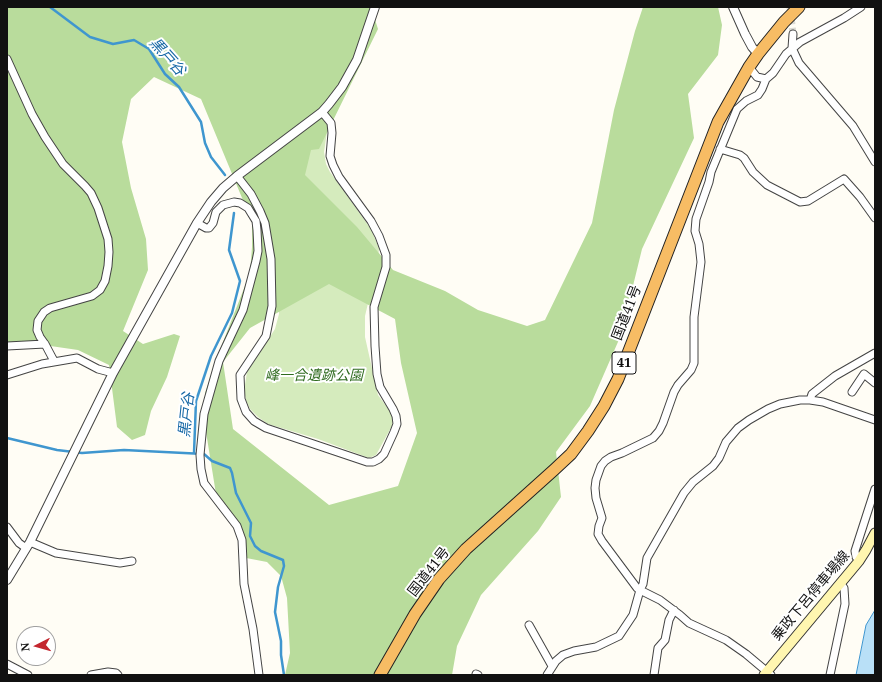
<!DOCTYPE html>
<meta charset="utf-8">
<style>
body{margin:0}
#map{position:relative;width:882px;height:682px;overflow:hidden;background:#fffdf5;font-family:"Noto Serif",serif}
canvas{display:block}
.frame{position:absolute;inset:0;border:8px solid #111;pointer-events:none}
.north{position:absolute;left:16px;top:626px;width:40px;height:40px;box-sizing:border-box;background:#fff;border:1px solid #a0a0a0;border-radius:50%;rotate:264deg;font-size:11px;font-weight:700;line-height:16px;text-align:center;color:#111}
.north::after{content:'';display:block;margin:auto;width:14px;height:18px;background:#c4262e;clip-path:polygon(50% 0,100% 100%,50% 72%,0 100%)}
</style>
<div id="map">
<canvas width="882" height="682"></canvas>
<div class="frame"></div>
<div class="north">N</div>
</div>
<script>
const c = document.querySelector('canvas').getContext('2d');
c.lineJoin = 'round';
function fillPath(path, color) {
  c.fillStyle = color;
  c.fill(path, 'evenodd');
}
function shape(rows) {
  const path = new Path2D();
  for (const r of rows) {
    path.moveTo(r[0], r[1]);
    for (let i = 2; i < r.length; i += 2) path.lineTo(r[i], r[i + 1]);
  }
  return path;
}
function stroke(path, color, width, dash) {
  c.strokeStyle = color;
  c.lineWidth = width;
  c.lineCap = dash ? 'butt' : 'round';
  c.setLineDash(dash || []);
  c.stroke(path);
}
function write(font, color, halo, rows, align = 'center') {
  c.font = font + ' "Noto Serif","Noto Sans JP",serif';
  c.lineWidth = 4;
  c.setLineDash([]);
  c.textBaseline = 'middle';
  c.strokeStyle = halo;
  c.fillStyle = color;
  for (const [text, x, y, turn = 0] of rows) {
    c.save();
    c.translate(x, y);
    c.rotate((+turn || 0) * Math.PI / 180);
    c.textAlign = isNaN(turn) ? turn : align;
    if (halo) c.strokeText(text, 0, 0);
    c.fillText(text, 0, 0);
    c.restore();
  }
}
fillPath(shape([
 [328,125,324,152,326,164,330,172,371,229,379,248,378,261,365,316,365,337,378,395,390,411,393,420,392,426,376,455,369,458,318,439,268,424,258,417,250,409,246,400,244,391,247,372,275,329,279,314,279,287,261,197]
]), '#d5ebbd');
fillPath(shape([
 [7,7,371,7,378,29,319,149,311,150,305,175,357,227,393,270,445,291,478,310,527,326,545,320,592,223,614,110,635,31,643,7,718,7,722,25,718,55,688,94,694,138,642,249,621,335,590,406,556,452,561,497,538,531,481,595,457,646,452,675,285,675,290,653,287,598,281,576,267,562,241,557,238,537,216,494,206,432,205,393,221,347,250,273,252,247,252,222,201,99,154,77,131,99,122,142,131,188,146,239,148,270,123,331,143,344,174,334,180,336,167,377,151,411,145,435,132,440,117,427,109,365,78,350,16,341,7,351],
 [329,284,395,319,401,363,417,433,398,486,329,505,233,429,223,362,250,328]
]), '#b9dc9c');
const water = shape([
 [875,610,875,675,856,675,866,625,875,610]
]);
fillPath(water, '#b9e0f7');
stroke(water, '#3f96cf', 1);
stroke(shape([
 [50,7,90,37,113,44,134,40,149,49,165,74,179,87,201,122,205,143,211,157,225,175],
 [7,438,57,450,82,453,124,450,204,454,212,461,230,468,232,473,236,493,251,523,250,536,255,546,261,551,283,560,284,566,278,587,275,612,281,641,281,655,284,675],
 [194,453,196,401,211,356,232,313,240,281,229,250,234,213]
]), '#3f96cf', 2.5);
stroke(shape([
 [790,7,793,34]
]), '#dbdad3', 7, [7, 3.5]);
const minor = shape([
 [861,7,844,18,800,42,786,54,773,73,766,79,762,89,758,95,746,101,737,109,711,172,709,182,696,219,695,231,699,244,701,262,694,317,694,363,691,370,678,385,674,392,663,423,659,431,653,438,622,453,611,457,605,461,601,466,596,480,595,488,596,498,602,518,599,526,598,534,602,541,637,588,640,590,643,584,647,558,684,493,693,482,713,466,719,458,726,442,738,428,749,420,768,409,780,404,800,400,810,400,823,402,875,420],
 [793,34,792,48,799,63,853,126,875,162],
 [7,59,32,114,45,137,63,164,85,186,91,193,98,208,108,239,109,252,108,266,105,281,100,290,92,296,50,308,44,312,38,321,37,330,40,337,45,344,54,361],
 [749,67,757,77,766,79],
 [720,149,740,155,744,158,753,172,767,185,800,202,808,201,844,179,860,197,875,218],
 [237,176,251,194,260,211,265,223,271,259,272,306,266,336,240,375,241,399,246,412,254,421,266,428,367,462,373,462,379,459,384,454,394,432,397,424,396,416,393,409,380,387,377,374,375,346,374,307,386,267,386,255,379,236,371,221,339,177,333,165,330,156,332,133,331,123,322,112],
 [197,223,206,228,209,228,213,223,216,212,223,205,234,202,240,203,248,208,251,213,256,221,257,230,258,251,256,261,243,310,219,361,204,414,200,455,201,469,204,483,237,526,242,540,244,584,253,629,259,675],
 [7,346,45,344],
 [7,375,42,364,77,358,98,369,113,373],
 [852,392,864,374,875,383],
 [810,400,812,394,835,376,875,353],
 [7,527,19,543,26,548],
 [30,542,56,553,120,563,132,561],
 [859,561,856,557,855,551,875,489],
 [529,625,552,666],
 [7,664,28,675],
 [476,674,478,675],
 [91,675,108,672,116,673,118,675],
 [547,675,556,661,563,655,574,651,596,647,619,636,633,615,640,590,660,600,680,615,689,623,726,640,746,654,771,675],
 [654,675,658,648,665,640,669,620,674,610],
 [830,675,845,604,844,588,840,583]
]);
const tertiary = shape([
 [733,7,745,34,752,47,758,54],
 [7,580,30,542,113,373,197,223,211,202,223,188,237,176,322,112,329,104,342,87,357,60,375,7]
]);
const secondary = shape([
 [764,675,859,561,866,550,875,533]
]);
const trunk = shape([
 [380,675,415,614,439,579,466,549,555,469,571,454,588,431,604,406,618,379,718,122,749,67,758,54,784,22,799,7]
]);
stroke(minor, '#444', 9);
stroke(tertiary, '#444', 10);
stroke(secondary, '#333', 11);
stroke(trunk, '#222', 13);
stroke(minor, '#fff', 7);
stroke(tertiary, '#fff', 8);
stroke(secondary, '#fff6b0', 9);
stroke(trunk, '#f7bc64', 11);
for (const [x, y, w] of [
 [624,363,24]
]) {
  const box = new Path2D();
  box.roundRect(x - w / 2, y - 11, w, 22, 3);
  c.fillStyle = '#fff';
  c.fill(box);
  stroke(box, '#111', 1);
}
write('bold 13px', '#111', null, [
 ["41",624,363]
]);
write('14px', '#111', '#fff', [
 ["国道41号",627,313,-69],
 ["国道41号",429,572,-52],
 ["乗政下呂停車場線",811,596,-50]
]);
write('italic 14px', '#2f6b1f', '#fff', [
 ["峰一合遺跡公園",314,376]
]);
write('italic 15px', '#1768a6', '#fff', [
 ["黒戸谷",167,57,48],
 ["黒戸谷",187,415,-84]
]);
</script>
